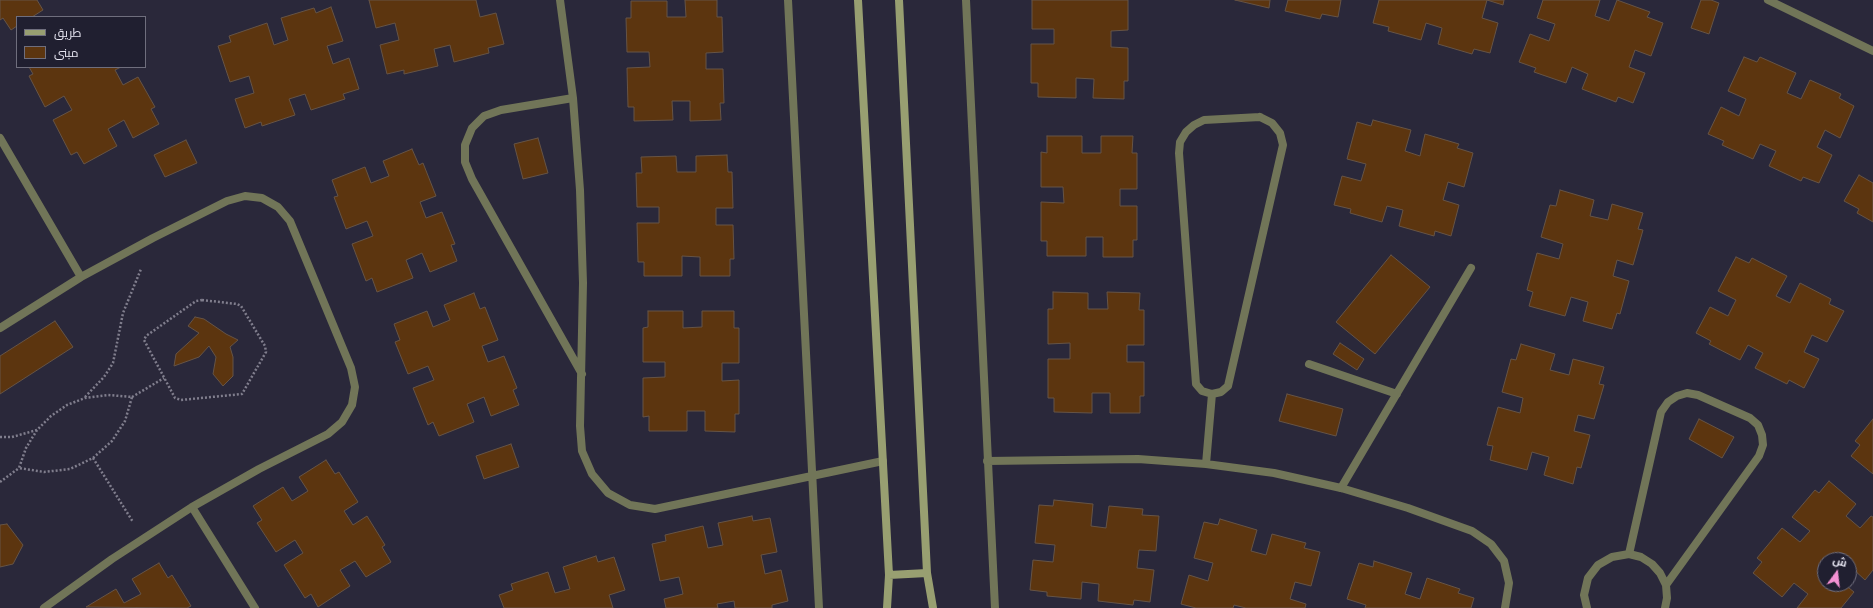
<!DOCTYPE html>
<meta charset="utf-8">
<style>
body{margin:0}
#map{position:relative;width:1873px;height:608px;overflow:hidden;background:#2a283a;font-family:Montserrat,Cairo,sans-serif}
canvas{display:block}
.legend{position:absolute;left:16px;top:16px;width:130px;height:52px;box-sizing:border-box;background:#201f30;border:1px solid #6f6e7d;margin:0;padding:5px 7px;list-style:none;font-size:12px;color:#e6e5f1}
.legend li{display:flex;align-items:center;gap:8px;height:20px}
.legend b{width:20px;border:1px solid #6f6e7d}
.north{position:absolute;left:1817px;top:552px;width:40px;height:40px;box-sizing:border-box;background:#201f30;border:1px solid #6f6e7d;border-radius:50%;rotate:15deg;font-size:11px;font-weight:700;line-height:16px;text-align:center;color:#e6e5f1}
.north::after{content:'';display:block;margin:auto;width:14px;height:18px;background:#f491d3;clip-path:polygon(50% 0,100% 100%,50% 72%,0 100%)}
</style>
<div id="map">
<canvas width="1873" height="608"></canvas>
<ul class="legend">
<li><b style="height:5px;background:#989f71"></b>طريق</li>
<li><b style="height:11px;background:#5c350f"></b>مبنى</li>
</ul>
<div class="north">ش</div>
</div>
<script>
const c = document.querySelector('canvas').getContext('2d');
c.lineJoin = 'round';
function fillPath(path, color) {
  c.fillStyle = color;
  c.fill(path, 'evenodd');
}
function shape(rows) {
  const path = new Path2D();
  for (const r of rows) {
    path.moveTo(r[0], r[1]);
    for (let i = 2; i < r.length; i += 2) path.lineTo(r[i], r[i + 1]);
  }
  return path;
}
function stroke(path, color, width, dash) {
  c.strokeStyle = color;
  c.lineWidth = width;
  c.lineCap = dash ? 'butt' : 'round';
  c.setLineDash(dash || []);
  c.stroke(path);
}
const building = shape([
 [0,0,37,0,43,10,32,17,17,17,17,26,11,30,3,18,0,20,0,0],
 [369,0,476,0,480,17,496,13,504,44,488,48,489,53,454,62,450,45,434,49,438,66,404,74,404,70,387,74,380,45,399,40,395,23,376,28,369,0],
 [685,0,717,0,717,17,722,17,723,52,706,53,706,69,723,69,724,103,720,103,721,120,690,121,690,101,672,101,673,120,634,121,634,107,628,107,627,68,650,67,649,52,627,52,626,18,631,18,631,1,667,1,667,17,686,17,685,0],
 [1032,0,1128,0,1128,30,1111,31,1111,47,1128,48,1128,81,1124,81,1124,99,1093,98,1094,79,1076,78,1076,98,1038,97,1038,83,1031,83,1031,44,1054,44,1054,29,1032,29,1032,0],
 [1235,0,1270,0,1269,8,1235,0],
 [1288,0,1341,0,1338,17,1322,14,1320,19,1285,11,1288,0],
 [1379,0,1504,0,1503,5,1487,0,1482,18,1498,23,1490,53,1474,49,1472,54,1438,44,1442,28,1426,23,1421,40,1388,31,1389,27,1373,23,1379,0],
 [1543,0,1600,0,1595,16,1609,21,1617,0,1650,12,1647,17,1663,23,1651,56,1635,50,1629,67,1645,73,1633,103,1618,97,1616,102,1582,89,1588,74,1572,67,1566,83,1534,72,1536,68,1519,62,1530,34,1549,41,1555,24,1537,18,1543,0],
 [1701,0,1711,0,1719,3,1709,34,1691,28,1701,0],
 [331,7,343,41,327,46,333,64,349,58,359,89,343,94,345,99,311,110,305,94,289,99,295,115,262,126,261,122,245,128,235,99,254,93,249,76,230,82,218,46,231,42,229,36,267,23,274,45,288,40,281,18,314,8,316,13,331,7],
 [1744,57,1757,62,1760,57,1796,73,1787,93,1801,99,1810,80,1841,94,1839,98,1854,106,1840,138,1825,130,1817,147,1832,155,1819,183,1803,177,1801,181,1769,166,1776,151,1760,144,1753,159,1722,145,1724,141,1708,134,1721,107,1739,116,1746,99,1728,91,1744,57],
 [29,67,121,67,115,70,123,85,138,77,155,107,151,109,159,124,133,138,124,120,108,129,117,146,84,164,77,152,71,155,53,120,72,110,64,96,45,107,29,76,33,74,29,67],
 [1373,120,1411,130,1405,151,1420,156,1425,134,1459,144,1457,148,1473,153,1464,187,1448,182,1443,200,1459,205,1451,236,1435,231,1434,236,1399,226,1403,210,1387,206,1382,222,1350,213,1351,209,1334,205,1342,176,1361,181,1366,164,1347,159,1357,122,1371,126,1373,120],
 [1047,136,1082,136,1082,153,1101,153,1101,136,1133,136,1132,153,1137,153,1137,189,1120,189,1120,206,1137,206,1137,240,1133,240,1133,257,1103,257,1103,237,1086,237,1086,256,1047,256,1047,241,1041,241,1041,202,1064,203,1063,187,1041,187,1041,152,1047,153,1047,136],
 [538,138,548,173,523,179,514,144,538,138],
 [186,140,197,163,165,177,154,155,186,140],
 [412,149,419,165,423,163,436,196,420,202,426,218,442,212,455,244,451,245,457,261,430,272,422,253,406,260,413,278,377,292,372,278,366,281,352,244,373,236,367,221,346,229,334,197,338,196,332,180,365,167,371,183,389,176,383,161,412,149],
 [727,155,728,172,732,172,733,208,716,208,716,225,733,225,734,259,730,259,730,276,700,276,700,257,682,256,682,276,644,276,644,262,638,262,637,223,659,223,659,207,637,207,636,173,642,173,641,157,676,156,677,172,696,172,696,156,727,155],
 [1859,175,1873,183,1873,222,1857,213,1859,209,1844,201,1859,175],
 [1560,190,1594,200,1590,216,1608,220,1612,204,1643,213,1638,229,1643,230,1633,265,1617,260,1613,276,1629,281,1620,314,1617,313,1612,329,1583,321,1588,302,1571,297,1565,316,1529,306,1533,292,1527,290,1537,253,1559,259,1563,244,1541,237,1550,205,1556,206,1560,190],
 [1391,255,1430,287,1375,354,1336,322,1391,255],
 [1736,257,1749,263,1752,258,1787,276,1776,296,1790,303,1800,283,1831,299,1829,304,1844,311,1827,342,1812,335,1804,352,1819,359,1804,388,1789,380,1787,384,1755,368,1763,353,1748,345,1740,360,1709,344,1711,341,1696,333,1710,307,1728,316,1736,300,1718,291,1736,257],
 [1053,292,1088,293,1088,309,1108,309,1107,292,1140,293,1139,310,1144,310,1144,345,1127,345,1127,362,1144,362,1144,396,1140,396,1140,413,1110,413,1110,393,1092,393,1092,413,1054,412,1054,398,1048,398,1048,359,1070,359,1070,343,1048,344,1048,309,1053,309,1053,292],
 [474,293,480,309,485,307,498,340,482,346,488,362,504,356,517,388,513,390,519,405,491,416,484,397,467,404,474,422,439,436,433,422,428,425,413,388,434,380,428,366,408,374,395,342,400,340,394,324,427,311,433,327,450,320,444,305,474,293],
 [648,311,683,311,683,328,702,327,702,311,734,311,734,328,739,328,739,363,722,363,722,381,739,380,739,414,735,414,735,432,705,431,705,411,687,411,687,431,649,431,649,416,643,417,643,378,665,377,665,362,643,362,643,328,648,327,648,311],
 [195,317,204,319,226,334,238,340,230,347,233,357,233,376,223,386,213,374,216,357,209,346,199,357,174,366,176,354,199,333,188,326,195,317],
 [55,321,73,347,0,394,0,356,55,321],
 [1340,343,1364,359,1357,370,1333,354,1340,343],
 [1521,344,1555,354,1550,370,1569,375,1573,359,1604,367,1599,384,1604,385,1594,419,1578,415,1574,431,1590,435,1581,468,1577,467,1573,484,1544,475,1549,457,1532,452,1527,470,1490,460,1493,446,1487,445,1498,407,1520,413,1523,398,1502,392,1511,359,1516,360,1521,344],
 [1287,394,1343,409,1336,436,1279,421,1287,394],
 [1699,419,1734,437,1722,458,1689,439,1699,419],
 [1873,419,1873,474,1851,456,1860,445,1855,441,1873,419],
 [511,444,519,467,484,479,476,456,511,444],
 [326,460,335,474,339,472,358,502,344,511,353,525,367,516,385,545,382,547,391,562,366,577,355,561,340,570,350,586,318,607,311,594,305,598,284,565,303,553,295,540,276,552,257,523,262,520,253,506,283,487,292,501,308,491,299,477,326,460],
 [1829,481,1856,504,1846,516,1860,528,1871,516,1873,517,1873,570,1865,580,1852,568,1849,572,1849,560,1825,560,1825,584,1844,584,1854,592,1841,608,1797,608,1808,594,1794,583,1782,597,1753,573,1762,562,1757,558,1782,528,1800,542,1810,531,1792,517,1815,490,1819,493,1829,481],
 [1054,500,1093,504,1091,526,1106,528,1109,506,1143,509,1142,515,1159,516,1156,551,1139,550,1137,568,1154,570,1150,602,1134,600,1133,605,1098,601,1099,584,1082,582,1081,599,1047,596,1047,592,1030,590,1033,560,1053,562,1055,545,1035,543,1039,505,1053,506,1054,500],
 [752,516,753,521,770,518,777,552,761,555,765,574,781,570,788,601,772,605,772,608,735,608,734,601,717,604,718,608,666,608,664,599,683,594,679,577,660,581,652,544,666,541,665,535,703,526,708,548,723,545,718,523,752,516],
 [1220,519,1257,530,1251,551,1266,555,1272,534,1306,543,1304,548,1320,552,1311,586,1295,582,1290,599,1306,604,1305,608,1246,608,1234,605,1233,608,1196,608,1181,604,1189,575,1208,581,1213,563,1194,558,1204,522,1218,525,1220,519],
 [7,524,23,545,13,564,0,567,0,525,7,524],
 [596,556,598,562,614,557,625,590,609,595,613,608,504,608,499,595,513,590,511,584,548,572,555,593,570,589,563,567,596,556],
 [1374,561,1412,573,1405,594,1420,599,1427,578,1460,589,1458,593,1474,598,1471,608,1365,608,1366,605,1347,599,1359,563,1373,567,1374,561],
 [159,563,168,578,172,575,191,606,187,608,86,607,116,589,124,603,141,594,132,579,159,563]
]);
fillPath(building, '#5c350f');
stroke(building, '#665446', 1);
stroke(shape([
 [202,300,237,304,241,306,265,346,266,352,242,394,181,400,175,398,144,340,146,336,196,301,202,300],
 [85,397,104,377,113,363,123,313,141,269],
 [132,397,164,378],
 [0,437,12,437,37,430],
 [93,458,133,522],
 [0,482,19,468,26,448,37,430,51,416,67,405,85,398,108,395,132,397,125,421,112,441,93,458,70,469,44,472,19,468]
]), '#807e8d', 2.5, [2, 2]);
stroke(shape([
 [1309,364,1397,394],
 [1341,488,1471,268]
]), '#717558', 8);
stroke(shape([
 [560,0,573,98,580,190,583,283,580,426,582,451,592,474,608,493,630,505,655,509,883,461],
 [788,0,819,608],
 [966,0,995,608],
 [1768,0,1873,51],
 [573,98,501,110,484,116,472,128,465,145,465,162,472,179,582,374],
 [1260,117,1272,123,1280,133,1283,145,1228,386,1221,392,1212,394,1202,391,1196,384,1179,153,1180,142,1186,132,1194,125,1204,120,1260,117],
 [0,138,81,277],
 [0,328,81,277,153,238,227,201,245,196,262,198,278,207,290,221,351,368,355,387,352,405,342,422,328,434,259,469,192,507,112,559,44,608],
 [987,461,1138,459,1206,464,1274,473,1341,488,1408,508,1472,531,1491,544,1504,561,1509,583,1505,608],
 [1206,464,1212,394],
 [192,507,255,608],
 [1629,554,1661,412,1668,402,1677,396,1687,393,1698,395,1750,418,1758,425,1762,435,1763,445,1759,456,1666,585],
 [1587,608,1584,595,1588,578,1598,565,1612,557,1629,554,1641,557,1652,564,1660,573,1666,585,1667,598,1665,608]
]), '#717558', 8);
stroke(shape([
 [858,0,889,575,887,608],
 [899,0,927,573,933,608],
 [889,575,927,573]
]), '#989f71', 8);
</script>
